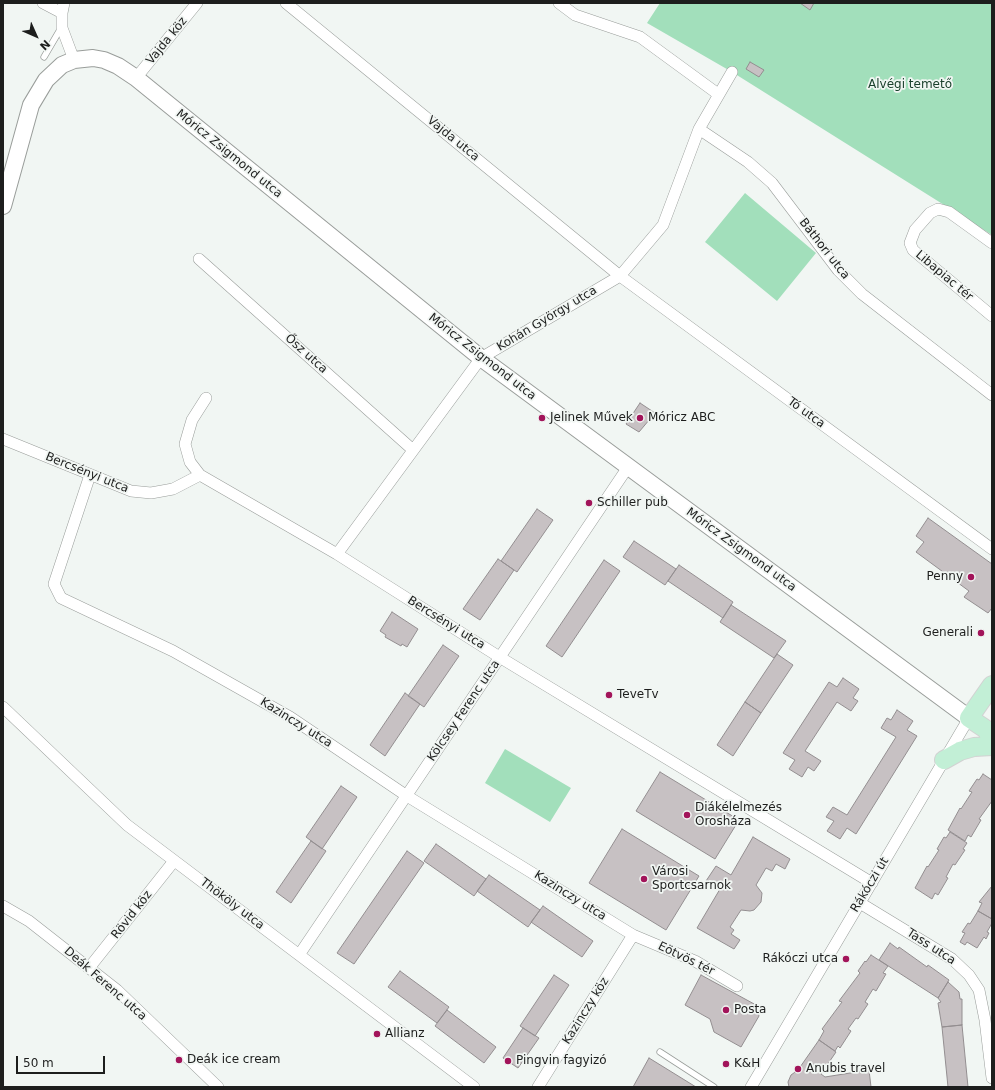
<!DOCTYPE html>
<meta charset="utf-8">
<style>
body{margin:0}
#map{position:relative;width:995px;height:1090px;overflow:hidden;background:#f1f6f3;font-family:"DejaVu Sans",sans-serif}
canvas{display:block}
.frame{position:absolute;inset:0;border:4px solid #1d1e1d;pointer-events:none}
.north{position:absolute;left:16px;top:16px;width:40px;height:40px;-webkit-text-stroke:3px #f1f6f3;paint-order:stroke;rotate:135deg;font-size:11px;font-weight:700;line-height:16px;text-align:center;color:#1d1e1d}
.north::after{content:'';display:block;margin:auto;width:14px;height:18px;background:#1d1e1d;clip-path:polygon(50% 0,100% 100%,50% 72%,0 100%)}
.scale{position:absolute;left:16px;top:1056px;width:89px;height:18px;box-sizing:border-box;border:2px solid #1d1e1d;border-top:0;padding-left:5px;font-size:12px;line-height:14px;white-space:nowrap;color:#1d1e1d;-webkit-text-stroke:3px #f1f6f3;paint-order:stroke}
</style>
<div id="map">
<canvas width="995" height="1090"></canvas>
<div class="frame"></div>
<div class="north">N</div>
<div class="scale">50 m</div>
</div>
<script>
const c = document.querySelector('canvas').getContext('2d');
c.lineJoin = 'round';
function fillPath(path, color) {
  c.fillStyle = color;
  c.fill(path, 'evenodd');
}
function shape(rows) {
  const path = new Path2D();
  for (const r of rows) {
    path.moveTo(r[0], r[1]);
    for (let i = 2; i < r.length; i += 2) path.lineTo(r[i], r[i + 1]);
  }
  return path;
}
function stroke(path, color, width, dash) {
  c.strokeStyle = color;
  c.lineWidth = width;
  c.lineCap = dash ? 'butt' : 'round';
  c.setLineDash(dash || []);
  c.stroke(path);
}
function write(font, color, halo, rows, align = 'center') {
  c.font = font + ' "DejaVu Sans",sans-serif';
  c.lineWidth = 3.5;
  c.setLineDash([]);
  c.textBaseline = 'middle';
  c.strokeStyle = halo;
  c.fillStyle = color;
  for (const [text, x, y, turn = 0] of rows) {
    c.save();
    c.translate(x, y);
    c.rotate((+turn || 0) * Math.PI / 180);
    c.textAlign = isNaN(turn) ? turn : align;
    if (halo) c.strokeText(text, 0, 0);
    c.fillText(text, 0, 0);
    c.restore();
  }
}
fillPath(shape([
 [660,3,992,3,992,235,732,72,647,23],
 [745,193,816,253,777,301,705,242],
 [505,749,571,788,550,822,485,783]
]), '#a2dfbb');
const building = shape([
 [800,3,814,3,810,10,800,3],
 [750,62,764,70,759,77,746,69,750,62],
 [640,403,655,413,639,432,626,424,640,403],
 [537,509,553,520,517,572,501,561,537,509],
 [928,518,992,564,992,608,988,613,964,597,969,591,916,552,924,542,916,536,928,518],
 [634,541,676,569,665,585,623,557,634,541],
 [498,559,514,570,480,620,463,609,498,559],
 [604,560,620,571,562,657,546,646,604,560],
 [679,565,733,602,723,618,668,581,679,565],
 [731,605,786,641,774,658,720,622,731,605],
 [392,612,418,629,407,647,402,644,401,646,385,637,386,635,380,631,392,612],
 [443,645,459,656,424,707,408,696,443,645],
 [777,654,793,665,761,713,745,702,777,654],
 [843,678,859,689,853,698,858,701,851,711,837,702,805,751,821,761,814,771,808,767,802,777,789,769,795,760,783,753,829,682,837,687,843,678],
 [405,693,420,704,385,756,370,745,405,693],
 [745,702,761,713,733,756,717,745,745,702],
 [897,710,913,721,907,730,917,736,856,834,847,828,840,839,827,831,834,821,826,817,833,807,847,815,896,737,881,728,887,718,891,720,897,710],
 [660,772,739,820,715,859,636,811,660,772],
 [983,774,992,780,992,801,979,819,981,820,971,837,968,835,965,841,948,830,960,808,961,809,972,792,969,791,977,779,979,780,983,774],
 [341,786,357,797,322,849,306,837,341,786],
 [622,829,699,876,666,930,589,883,622,829],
 [950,832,967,843,963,849,965,850,955,865,953,864,946,877,948,878,938,895,935,893,932,899,915,888,927,866,928,867,939,850,937,849,944,837,946,838,950,832],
 [753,837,790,859,785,869,776,864,772,871,766,868,756,885,762,893,761,902,754,910,750,911,741,910,730,927,734,930,731,934,740,940,734,949,697,928,720,889,706,881,716,866,731,875,753,837],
 [311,841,326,851,291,903,276,892,311,841],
 [436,844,486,879,474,896,424,861,436,844],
 [407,851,424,863,354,964,337,953,407,851],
 [489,875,540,910,528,927,477,891,489,875],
 [992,886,992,919,978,911,982,903,979,902,992,886],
 [543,906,593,941,582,957,531,922,543,906],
 [978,911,992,919,992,923,987,932,989,933,986,939,984,937,977,948,967,942,965,945,960,942,965,933,962,932,968,923,970,924,978,911],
 [890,943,898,949,899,947,927,967,928,965,949,980,938,998,879,960,890,943],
 [871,955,888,966,883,973,886,974,876,991,873,989,865,1002,868,1004,858,1019,856,1018,848,1029,851,1031,840,1048,838,1046,835,1051,819,1040,824,1031,822,1029,842,1002,839,1001,860,973,858,971,865,961,866,962,871,955],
 [400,971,449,1007,437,1023,388,987,400,971],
 [554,975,569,985,535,1036,520,1026,554,975],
 [701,975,756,1005,759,1016,741,1047,714,1032,710,1019,685,1005,701,975],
 [948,982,959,992,960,999,962,999,962,1025,942,1027,938,1003,941,1002,938,998,948,982],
 [447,1010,496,1047,484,1063,435,1026,447,1010],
 [962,1025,968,1087,948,1087,942,1027,962,1025],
 [523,1028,539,1038,518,1068,503,1058,523,1028],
 [819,1040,836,1052,821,1074,825,1077,869,1070,871,1087,789,1087,788,1082,791,1075,798,1070,819,1040],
 [649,1058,696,1087,633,1087,649,1058]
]);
fillPath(building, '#c7c1c3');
stroke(building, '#938e90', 1);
const service = shape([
 [44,57,61,28],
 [660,1052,714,1087]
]);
const minor = shape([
 [43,3,62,13],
 [64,3,62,13,62,28,74,60],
 [286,3,620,276,992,549],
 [559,3,575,15,640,37,718,94],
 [136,78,197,3],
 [699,129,748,162,772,183,838,270,862,294,992,395],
 [992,243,949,212,938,209,930,213,915,230,910,243,913,250,992,316],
 [199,259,413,450],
 [3,439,131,491,151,493,173,489,200,475,337,554,501,658,872,883],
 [90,475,54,584,61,598,173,651,290,717,407,796,633,935,695,961,737,986],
 [200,475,190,462,185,444,192,420,206,398],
 [337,554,481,358,620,276,663,225,699,129,732,72],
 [3,707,127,825,474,1087],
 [860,903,952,959,969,975,979,990,985,1020,992,1078],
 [3,906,29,921,117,990,218,1087],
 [299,955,628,467],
 [89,968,174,861],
 [538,1087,633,935],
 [751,1087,969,718]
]);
const secondary = shape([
 [3,206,31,105,46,80,62,65,74,60,93,58,104,60,118,66,136,78,481,358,969,718]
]);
const primary = shape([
 [992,685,969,718,987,730,992,743],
 [944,760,960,751,974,747,992,746]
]);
stroke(service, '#999d9a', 7);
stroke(minor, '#999d9a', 12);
stroke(secondary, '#999d9a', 18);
stroke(primary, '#d2d2d2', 20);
stroke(service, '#fff', 5.5);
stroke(minor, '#fff', 11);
stroke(secondary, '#fff', 16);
stroke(primary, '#c2efd6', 18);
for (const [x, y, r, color] of [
 [542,418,4,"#a2145a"],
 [640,418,4,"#a2145a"],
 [589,503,4,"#a2145a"],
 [971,577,4,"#a2145a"],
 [981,633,4,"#a2145a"],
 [609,695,4,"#a2145a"],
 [687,815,4,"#a2145a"],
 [644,879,4,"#a2145a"],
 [846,959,4,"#a2145a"],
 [726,1010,4,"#a2145a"],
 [377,1034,4,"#a2145a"],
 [179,1060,4,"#a2145a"],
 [508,1061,4,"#a2145a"],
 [726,1064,4,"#a2145a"],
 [798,1069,4,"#a2145a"]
]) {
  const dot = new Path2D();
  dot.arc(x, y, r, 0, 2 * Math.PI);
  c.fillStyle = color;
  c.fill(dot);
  stroke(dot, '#f1f6f3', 1.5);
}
write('12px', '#1d1e1d', '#f1f6f3', [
 ["Vajda köz",167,41,-51],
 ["Vajda utca",453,139,39],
 ["Móricz Zsigmond utca",229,154,39],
 ["Báthori utca",824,249,52],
 ["Libapiac tér",944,276,40],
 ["Kohán György utca",547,319,-31],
 ["Ősz utca",306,354,42],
 ["Móricz Zsigmond utca",482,357,38],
 ["Tó utca",806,413,36],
 ["Bercsényi utca",87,473,22],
 ["Móricz Zsigmond utca",741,550,36],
 ["Bercsényi utca",446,623,32],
 ["Kölcsey Ferenc utca",464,711,-56],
 ["Kazinczy utca",296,723,32],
 ["Rákóczi út",870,885,-59],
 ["Kazinczy utca",570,896,32],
 ["Thököly utca",232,904,37],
 ["Rövid köz",132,915,-52],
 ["Tass utca",931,947,33],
 ["Eötvös tér",686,959,26],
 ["Deák Ferenc utca",105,984,41],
 ["Kazinczy köz",586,1011,-58]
]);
write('12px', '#1a402c', '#f1f6f3', [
 ["Alvégi temető",910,85]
]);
write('12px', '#1d1e1d', '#f1f6f3', [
 ["Jelinek Művek",550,418],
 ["Móricz ABC",648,418],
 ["Schiller pub",597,503],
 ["Penny",963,577,"right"],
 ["Generali",973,633,"right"],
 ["TeveTv",617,695],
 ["Diákélelmezés",695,808],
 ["Orosháza",695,822],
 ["Városi",652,872],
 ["Sportcsarnok",652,886],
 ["Rákóczi utca",838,959,"right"],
 ["Posta",734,1010],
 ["Allianz",385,1034],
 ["Deák ice cream",187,1060],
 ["Pingvin fagyizó",516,1061],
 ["K&H",734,1064],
 ["Anubis travel",806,1069]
], 'left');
</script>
